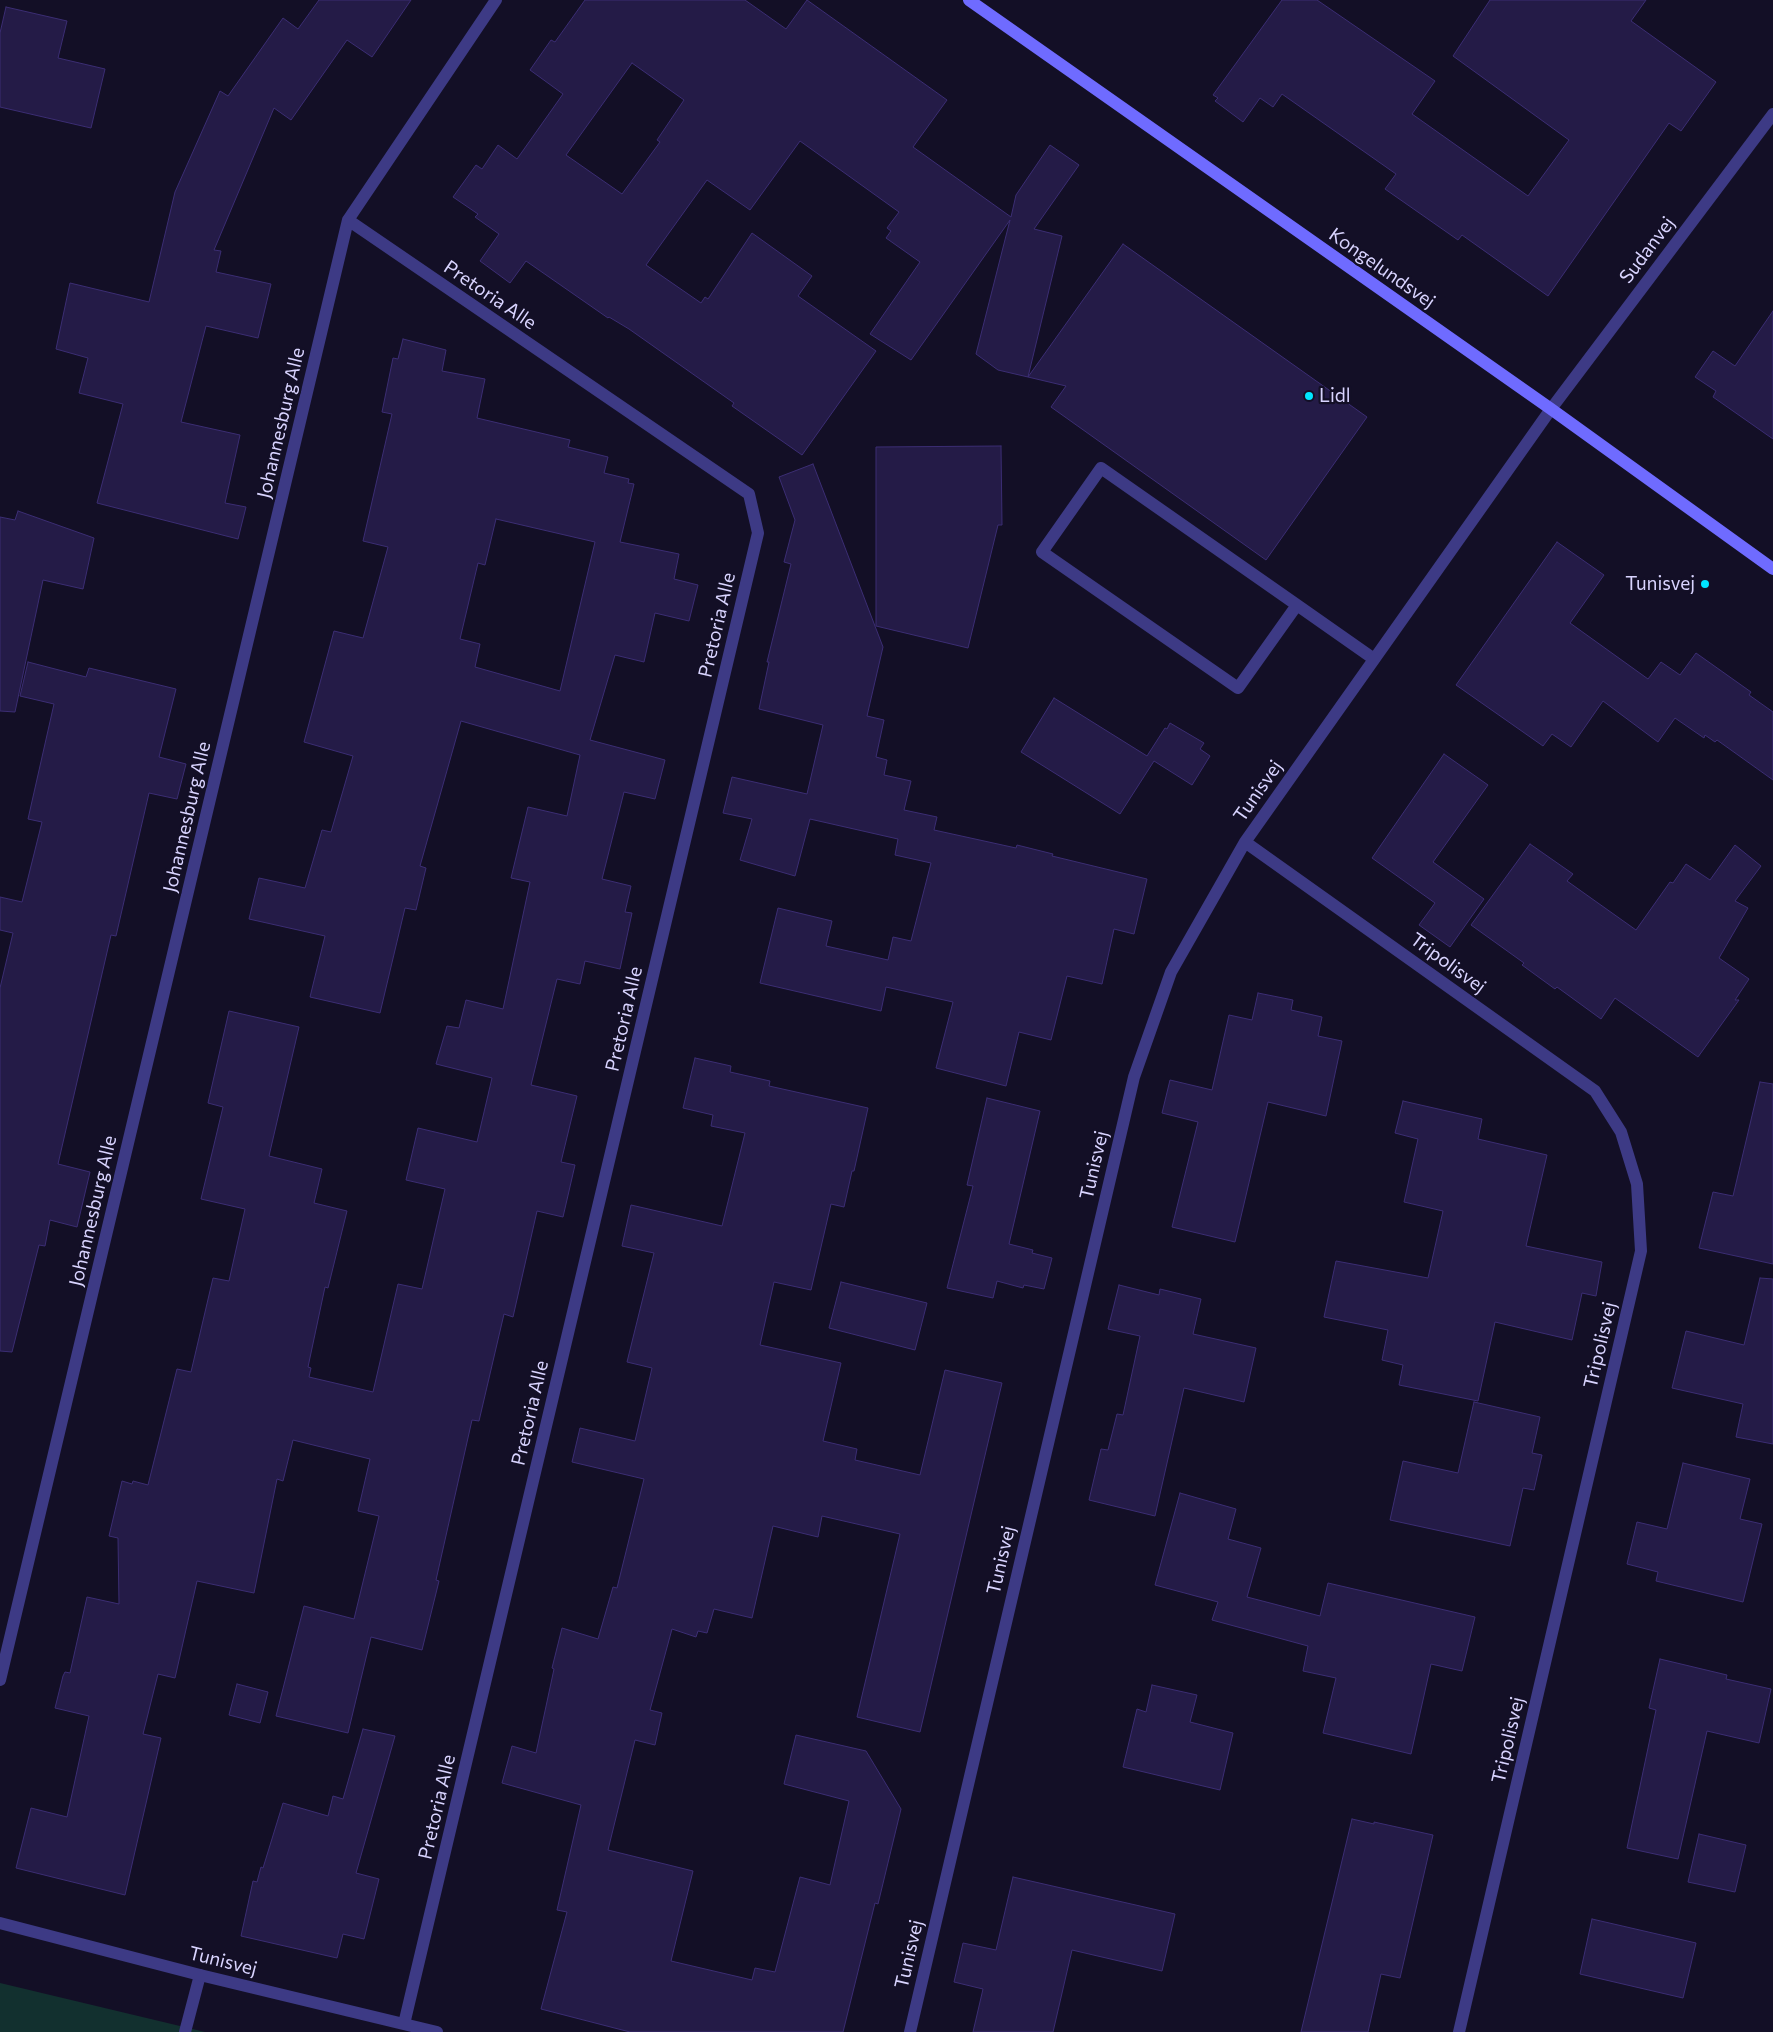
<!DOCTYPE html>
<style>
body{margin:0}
canvas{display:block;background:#130f26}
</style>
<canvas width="1773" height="2032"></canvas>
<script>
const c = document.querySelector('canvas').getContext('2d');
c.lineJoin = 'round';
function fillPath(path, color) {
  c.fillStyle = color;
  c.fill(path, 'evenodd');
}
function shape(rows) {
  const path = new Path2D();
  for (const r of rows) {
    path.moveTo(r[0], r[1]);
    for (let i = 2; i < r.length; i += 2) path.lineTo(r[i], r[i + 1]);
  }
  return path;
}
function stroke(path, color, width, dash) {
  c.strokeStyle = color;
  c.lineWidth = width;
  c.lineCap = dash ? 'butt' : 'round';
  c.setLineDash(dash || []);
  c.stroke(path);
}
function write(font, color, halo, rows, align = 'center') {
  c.font = font + ' Commissioner,sans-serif';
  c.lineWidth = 4.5;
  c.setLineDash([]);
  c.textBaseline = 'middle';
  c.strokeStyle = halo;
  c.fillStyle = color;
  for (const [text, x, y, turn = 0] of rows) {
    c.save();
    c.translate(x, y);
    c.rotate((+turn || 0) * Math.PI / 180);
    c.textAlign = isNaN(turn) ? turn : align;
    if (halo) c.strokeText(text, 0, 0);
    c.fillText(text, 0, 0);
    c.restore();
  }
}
fillPath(shape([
 [0,1983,205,2032,0,2032]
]), '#12302f');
const building = shape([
 [319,0,411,0,372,57,347,40,291,120,274,108,214,250,221,251,216,272,271,284,258,338,206,326,181,422,240,435,225,503,246,507,238,539,97,503,123,404,79,393,88,358,56,349,70,283,149,302,175,192,220,91,228,96,283,18,298,29,319,0],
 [585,0,745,0,786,29,807,0,947,100,913,147,1011,217,1016,195,1050,145,1079,165,1034,229,1062,236,1028,377,998,370,976,354,1010,220,911,360,870,334,920,262,886,238,891,231,887,228,899,212,800,141,750,210,707,180,646,265,701,303,705,297,708,299,752,233,812,276,798,296,876,351,802,455,732,406,734,403,629,329,609,317,608,318,526,261,510,283,480,261,499,234,475,217,478,214,453,197,476,165,482,169,498,145,517,159,563,94,530,70,551,40,555,42,585,0],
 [632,63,684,100,657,140,660,142,622,194,566,155,632,63],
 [1282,0,1317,0,1435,81,1412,114,1528,196,1569,140,1453,56,1490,0,1646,0,1631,21,1716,82,1681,131,1669,123,1548,296,1462,235,1458,240,1385,189,1396,174,1282,94,1273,107,1260,98,1243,122,1215,101,1218,98,1213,95,1282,0],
 [6,7,67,21,58,58,105,69,91,128,0,107,0,33,6,7],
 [1123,244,1367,417,1266,560,1051,407,1066,386,1028,377,1123,244],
 [1773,311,1773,439,1713,397,1716,391,1695,377,1713,351,1735,366,1773,311],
 [403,339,446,350,442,371,485,379,477,418,570,440,568,447,608,457,604,473,629,479,628,483,634,484,620,542,679,554,674,579,698,585,689,621,655,613,644,662,615,655,590,740,665,760,655,799,624,792,602,879,631,886,625,912,632,913,620,969,585,961,580,984,557,979,531,1085,577,1096,561,1162,575,1165,563,1217,537,1211,513,1317,504,1314,479,1421,472,1420,436,1580,439,1581,422,1650,371,1637,348,1733,276,1716,304,1606,354,1619,379,1516,358,1511,370,1459,293,1440,283,1481,277,1479,254,1593,197,1581,175,1678,158,1674,143,1734,161,1738,125,1895,16,1868,31,1808,67,1817,89,1716,55,1708,63,1676,65,1672,70,1673,87,1597,119,1604,118,1538,109,1536,122,1481,132,1484,133,1481,148,1485,177,1369,191,1372,213,1278,229,1281,245,1209,201,1199,223,1107,208,1103,229,1011,299,1027,269,1156,322,1169,314,1203,347,1211,328,1288,325,1287,308,1367,311,1368,309,1377,373,1392,398,1284,422,1289,445,1189,406,1180,418,1128,477,1142,492,1078,436,1064,447,1026,459,1028,466,1000,503,1009,530,882,511,878,528,807,567,816,580,755,461,721,420,866,426,868,416,910,405,908,380,1013,310,997,325,936,249,919,259,878,305,888,322,830,331,832,353,756,304,742,334,631,363,638,388,547,363,541,392,414,382,412,393,358,398,359,403,339],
 [496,519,595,542,560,691,475,667,480,644,460,639,478,563,485,565,496,519],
 [1001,446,1002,525,998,525,968,648,876,626,876,447,1001,446],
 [813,464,883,647,867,716,884,720,876,757,887,760,884,775,911,781,904,810,937,817,934,830,1016,848,1017,845,1053,854,1052,856,1147,879,1134,934,1114,929,1102,984,1067,976,1051,1040,1019,1032,1006,1086,936,1068,953,1002,886,987,881,1011,760,983,778,908,832,921,826,946,888,960,893,937,911,941,931,863,895,855,898,839,810,819,795,876,740,860,752,819,723,813,732,777,807,794,823,725,759,709,769,662,767,662,791,564,784,562,795,520,779,477,813,464],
 [18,511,94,538,83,589,43,580,15,712,0,711,0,517,15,520,18,511],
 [1557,542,1604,575,1570,623,1648,679,1661,662,1680,675,1696,653,1751,692,1749,695,1773,712,1773,780,1717,740,1715,742,1705,735,1704,738,1675,718,1658,742,1603,701,1571,747,1552,734,1543,746,1456,685,1557,542],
 [28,662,86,677,89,668,176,689,159,757,186,764,177,799,149,793,116,936,111,935,58,1164,90,1172,77,1227,50,1220,45,1246,39,1245,12,1352,0,1351,0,988,13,933,0,930,0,897,22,902,42,822,28,819,54,704,20,696,28,662],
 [1054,698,1147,756,1165,728,1167,729,1170,723,1204,743,1200,749,1210,756,1192,785,1154,761,1120,814,1021,752,1054,698],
 [1444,754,1488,785,1433,862,1484,899,1450,947,1419,925,1435,903,1372,858,1444,754],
 [1530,844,1573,874,1567,881,1636,930,1670,882,1673,883,1686,864,1710,880,1735,845,1761,866,1735,901,1748,908,1719,958,1749,979,1735,1000,1739,1000,1698,1057,1615,998,1601,1019,1557,987,1555,989,1522,965,1524,963,1471,925,1530,844],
 [1258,993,1293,1000,1291,1010,1322,1017,1318,1036,1342,1041,1326,1116,1268,1102,1235,1242,1172,1227,1198,1122,1162,1113,1170,1080,1212,1090,1229,1015,1252,1020,1258,993],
 [695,1058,731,1066,730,1072,770,1081,769,1086,868,1108,854,1171,852,1171,844,1207,831,1204,811,1290,774,1282,760,1345,841,1363,823,1441,857,1449,855,1460,920,1475,945,1370,1002,1383,920,1732,857,1717,900,1534,822,1516,818,1537,773,1526,752,1618,714,1609,707,1633,698,1631,696,1637,672,1629,650,1710,662,1713,655,1745,635,1740,608,1850,693,1871,671,1961,752,1980,755,1968,775,1972,800,1877,830,1885,849,1801,784,1784,796,1735,866,1751,901,1809,878,1904,875,1903,843,2032,630,2032,541,2009,567,1912,557,1910,581,1805,502,1783,512,1746,536,1753,554,1669,552,1668,562,1628,598,1639,613,1587,617,1588,644,1479,572,1462,580,1428,635,1441,652,1368,627,1362,654,1253,622,1246,631,1205,722,1226,745,1133,711,1126,713,1115,683,1108,695,1058],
 [1760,1082,1773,1084,1773,1264,1699,1248,1713,1192,1733,1196,1760,1082],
 [987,1098,1040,1111,1009,1244,1033,1250,1032,1253,1052,1258,1044,1289,1024,1285,1023,1288,997,1281,993,1298,947,1288,973,1186,967,1185,987,1098],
 [1403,1101,1482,1119,1478,1139,1547,1155,1526,1246,1602,1262,1596,1296,1582,1293,1572,1340,1495,1322,1478,1401,1399,1385,1403,1365,1382,1360,1388,1330,1324,1317,1336,1261,1428,1278,1443,1211,1404,1202,1418,1139,1395,1133,1403,1101],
 [1760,1278,1773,1279,1773,1444,1736,1437,1743,1404,1672,1388,1686,1331,1744,1345,1760,1278],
 [841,1282,927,1303,915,1350,829,1328,841,1282],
 [1119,1285,1159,1295,1160,1289,1201,1299,1193,1334,1256,1348,1244,1402,1184,1388,1155,1516,1089,1500,1101,1449,1108,1450,1117,1414,1123,1415,1140,1336,1108,1329,1119,1285],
 [1474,1402,1540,1417,1532,1453,1542,1455,1534,1490,1523,1488,1510,1546,1390,1520,1403,1461,1458,1473,1474,1402],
 [1683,1463,1750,1479,1740,1519,1762,1524,1743,1602,1656,1581,1658,1572,1627,1564,1637,1522,1667,1529,1683,1463],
 [1180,1493,1236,1509,1228,1539,1261,1548,1247,1597,1320,1616,1328,1583,1475,1617,1462,1671,1431,1664,1411,1754,1323,1733,1336,1678,1303,1671,1308,1646,1212,1620,1218,1602,1155,1585,1180,1493],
 [1660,1659,1727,1675,1726,1679,1771,1689,1759,1743,1707,1731,1678,1859,1627,1848,1656,1710,1649,1708,1660,1659],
 [237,1684,268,1692,260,1723,229,1715,237,1684],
 [1152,1685,1197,1695,1190,1722,1233,1733,1220,1790,1123,1767,1137,1709,1146,1712,1152,1685],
 [363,1729,395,1736,356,1873,379,1879,364,1939,343,1934,337,1958,241,1936,253,1881,257,1882,261,1867,263,1868,283,1803,328,1816,333,1796,343,1799,363,1729],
 [1352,1819,1374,1824,1374,1822,1433,1835,1400,1978,1381,1974,1368,2032,1301,2032,1352,1819],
 [1699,1834,1746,1845,1735,1892,1688,1882,1699,1834],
 [1013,1877,1175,1914,1162,1971,1072,1950,1053,2032,973,2032,983,1989,954,1982,963,1943,996,1950,1013,1877],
 [1592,1919,1696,1943,1683,1998,1580,1974,1592,1919]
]);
fillPath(building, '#241b47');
stroke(building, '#3b2d73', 1);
stroke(shape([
 [1297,605,1238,688,1042,552,1101,468,1297,605,1374,659],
 [185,2032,200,1975]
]), '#3d3a85', 12);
stroke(shape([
 [348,220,749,494,758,533,404,2024],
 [1245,842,1595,1091,1621,1132,1637,1184,1641,1251,1459,2032],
 [0,1680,348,220,496,0],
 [0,1923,200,1975,437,2032],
 [910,2032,1134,1077,1171,972,1245,842,1551,409,1773,114]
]), '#3d3a85', 12);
stroke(shape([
 [969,0,1551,409,1773,569]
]), '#6f6bff', 12);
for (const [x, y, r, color] of [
 [1309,396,5,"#00e5ff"],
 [1705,584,5,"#00e5ff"]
]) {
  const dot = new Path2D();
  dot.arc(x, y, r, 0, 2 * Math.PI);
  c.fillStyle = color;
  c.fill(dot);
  stroke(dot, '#130f26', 2);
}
write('19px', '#d9d4ff', '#130f26', [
 ["Sudanvej",1647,250,-53],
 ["Kongelundsvej",1382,268,35],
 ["Pretoria Alle",490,295,34],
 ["Johannesburg Alle",281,423,-77],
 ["Pretoria Alle",717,625,-77],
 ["Tunisvej",1258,791,-55],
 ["Johannesburg Alle",187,817,-77],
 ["Tripolisvej",1448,963,36],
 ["Pretoria Alle",624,1019,-77],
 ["Tunisvej",1094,1165,-77],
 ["Johannesburg Alle",93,1211,-77],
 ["Tripolisvej",1600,1345,-77],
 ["Pretoria Alle",530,1413,-77],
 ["Tunisvej",1001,1560,-77],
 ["Tripolisvej",1508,1740,-77],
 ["Pretoria Alle",437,1807,-77],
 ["Tunisvej",909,1954,-77],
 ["Tunisvej",223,1961,14]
]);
write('19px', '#d9d4ff', '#130f26', [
 ["Lidl",1319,396],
 ["Tunisvej",1695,584,"right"]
], 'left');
</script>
